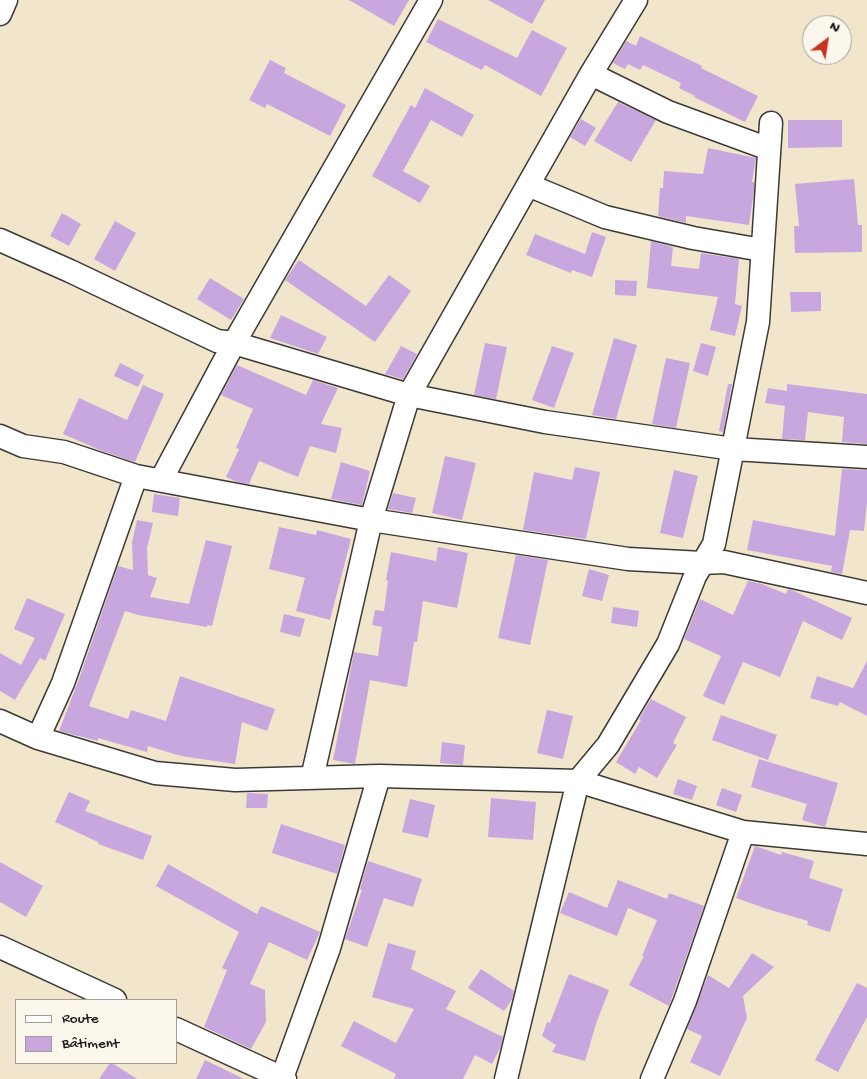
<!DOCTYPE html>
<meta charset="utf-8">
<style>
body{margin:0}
#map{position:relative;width:867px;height:1079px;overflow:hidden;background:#f1e6cb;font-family:"Gochi Hand",sans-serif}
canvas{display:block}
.legend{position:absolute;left:15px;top:999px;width:162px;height:65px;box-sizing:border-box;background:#fbf7ec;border:1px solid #a29f99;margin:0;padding:6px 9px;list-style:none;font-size:15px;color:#1c1c1c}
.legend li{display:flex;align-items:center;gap:10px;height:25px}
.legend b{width:25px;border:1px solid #a29f99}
.north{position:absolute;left:802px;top:15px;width:50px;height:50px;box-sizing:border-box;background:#fbf7ec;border:1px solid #a29f99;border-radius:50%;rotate:31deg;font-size:14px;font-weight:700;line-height:20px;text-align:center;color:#1c1c1c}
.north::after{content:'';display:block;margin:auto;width:18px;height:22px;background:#c8321e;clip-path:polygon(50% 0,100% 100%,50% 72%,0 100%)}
</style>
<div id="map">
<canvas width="867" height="1079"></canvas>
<ul class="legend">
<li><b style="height:6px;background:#fff"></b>Route</li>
<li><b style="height:14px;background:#c8a7df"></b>Bâtiment</li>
</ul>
<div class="north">N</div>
</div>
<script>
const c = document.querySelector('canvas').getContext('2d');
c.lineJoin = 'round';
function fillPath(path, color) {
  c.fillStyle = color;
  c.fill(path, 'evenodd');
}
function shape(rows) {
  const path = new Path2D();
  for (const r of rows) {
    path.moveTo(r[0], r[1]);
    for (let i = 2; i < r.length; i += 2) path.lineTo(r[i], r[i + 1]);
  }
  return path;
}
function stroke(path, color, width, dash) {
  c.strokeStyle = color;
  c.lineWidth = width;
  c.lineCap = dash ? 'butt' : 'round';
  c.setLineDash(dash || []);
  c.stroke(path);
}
fillPath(shape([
 [349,0,409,0,394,26],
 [488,0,545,0,532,24],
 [438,19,517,58,532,30,567,48,541,96,485,65,482,70,426,42],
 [640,36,702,66,701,68,758,96,745,122,694,97,695,96,679,88,681,83,643,65,640,70,628,64,625,69,613,63,626,41,636,46],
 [270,60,286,68,284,73,346,105,330,136,267,104,265,108,249,100],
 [425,88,474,115,462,137,431,120,403,171,430,186,420,203,372,176,411,105,415,108],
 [618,102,656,120,631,162,594,141],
 [581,119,596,128,585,146,570,137],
 [788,120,842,120,842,147,788,148],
 [708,148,756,158,752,182,754,182,754,190,749,225,686,216,686,223,658,216,660,188,663,188,664,171,703,174],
 [854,179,858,225,862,225,862,252,795,253,794,226,799,226,795,184],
 [62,213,81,224,69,246,50,236],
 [115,221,136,233,115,271,94,259],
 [592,232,606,237,592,277,572,270,571,273,526,255,535,234,585,254],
 [651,241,673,247,671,266,699,269,701,253,739,259,735,304,742,306,735,336,710,330,718,297,647,288],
 [299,260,366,306,389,275,411,291,375,342,285,280],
 [210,278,244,299,231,320,197,299],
 [615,280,637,281,636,296,615,295],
 [790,292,821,292,821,311,791,312],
 [281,315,327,337,318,354,270,338],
 [614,338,637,345,616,419,592,415],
 [485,343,507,347,496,399,474,395],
 [701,343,716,347,708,376,693,371],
 [401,346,417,354,403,379,385,374],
 [552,346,574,353,554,408,532,400],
 [666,358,690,363,676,428,652,424],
 [120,363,144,375,138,387,114,376],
 [237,365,306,395,313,380,338,388,321,424,342,428,336,453,310,446,298,477,259,461,249,484,237,482,226,477,239,449,236,448,253,409,221,395],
 [728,384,732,384,723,432,719,431],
 [787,384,867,394,867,444,842,442,844,417,808,412,805,440,782,439,785,406,765,403,768,388,787,391],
 [143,385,164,394,135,462,102,451,63,434,79,398,127,420],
 [445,456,476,463,462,520,432,513],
 [341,462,370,471,362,505,331,499],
 [575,467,600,472,586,539,523,530,534,472,572,480],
 [842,469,867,470,867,502,864,531,850,530,842,574,831,572,832,566,747,550,753,520,835,536],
 [674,470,698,476,683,538,660,533],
 [393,493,416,498,412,513,388,509],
 [154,494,180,498,178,516,152,512],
 [137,520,153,523,147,548,148,575,157,578,150,597,189,604,206,540,232,546,212,626,207,625,207,627,138,615,125,611,89,706,128,719,131,710,166,721,180,676,275,709,267,731,242,722,235,764,181,756,148,746,147,752,98,738,98,741,59,731,79,679,118,566,133,570,132,542],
 [279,527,316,535,317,530,351,539,330,620,296,611,305,578,269,569],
 [438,547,468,553,457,608,423,601,417,642,414,642,407,687,370,680,355,764,333,760,354,652,378,656,382,627,372,625,375,610,384,611,388,581,386,580,391,552,436,561],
 [516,555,548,560,530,645,498,638],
 [589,569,609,575,602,601,582,596],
 [748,581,762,584,786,594,788,589,794,591,852,618,842,640,803,621,780,677,743,662,724,705,703,696,721,656,684,639,700,599,733,615],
 [27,598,65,614,45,661,40,658,15,700,0,691,0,653,21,665,35,638,14,629],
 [613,607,639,611,637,627,611,623],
 [284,614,305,619,300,637,280,632],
 [867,661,867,716,840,702,838,706,810,698,817,676,853,688],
 [651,699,686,717,673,743,677,745,657,778,639,767,635,774,616,762,641,720,639,719],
 [547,710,573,716,563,759,537,753],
 [721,715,777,735,768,760,712,740],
 [442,742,465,745,463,765,440,763],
 [759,759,838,783,825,827,802,820,807,804,751,787],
 [678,779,697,786,692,800,673,794],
 [722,788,742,795,736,812,716,805],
 [69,792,90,801,85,811,152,836,143,860,98,844,98,842,55,822],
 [247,793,268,794,267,808,246,808],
 [491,798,536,802,533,840,488,837],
 [410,799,435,805,428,838,402,832],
 [281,824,345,845,337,874,272,853],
 [755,846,781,855,782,852,814,861,809,878,843,889,830,932,807,925,808,921,767,909,736,898],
 [368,861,422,879,413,907,384,898,367,947,345,939,362,890,360,889],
 [0,862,43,886,26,917,0,902],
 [168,864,257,914,261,906,320,932,307,960,269,942,250,984,265,990,266,1022,251,1049,204,1027,227,970,222,968,239,932,156,886],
 [618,880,667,899,669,893,704,906,669,1006,629,985,644,956,642,956,657,920,628,908,617,936,560,913,569,892,607,908],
 [388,943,416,951,411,969,456,991,446,1009,503,1037,501,1046,492,1064,475,1055,463,1079,394,1079,396,1074,341,1046,354,1021,396,1043,414,1009,372,997],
 [752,953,774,967,743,996,747,1018,720,1076,690,1062,702,1036,687,1029,708,975,729,988],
 [481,969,514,991,512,999,504,1011,468,988],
 [569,974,609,990,596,1024,585,1061,552,1052,556,1045,542,1036,547,1022,550,1023],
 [857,983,867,988,867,1017,838,1072,815,1060],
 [205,1060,244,1079,196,1079],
 [110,1063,112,1063,137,1079,99,1079]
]), '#c8a7df');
const street = shape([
 [0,14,6,0],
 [591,74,668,112,769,149],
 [528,185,605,217,693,238,762,250],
 [0,240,70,271,217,341,234,343,409,395,545,422,733,449,867,457],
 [0,436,23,446,64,452,136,476,371,520,628,559,702,563,724,562,867,593],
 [161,480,234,343,431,0],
 [0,721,38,738,155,773,235,780,379,776,578,781,743,832,867,844],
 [38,738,63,683,136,476],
 [312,778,371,520,409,395,591,74,636,0],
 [0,947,115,1000],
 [176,1029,285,1079],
 [282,1078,329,948,379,776],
 [506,1079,578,781,608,745,668,644,695,576,714,544,758,322,771,123],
 [652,1079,685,1001,743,832]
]);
stroke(street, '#3c3a36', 25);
stroke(street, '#fff', 22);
</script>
